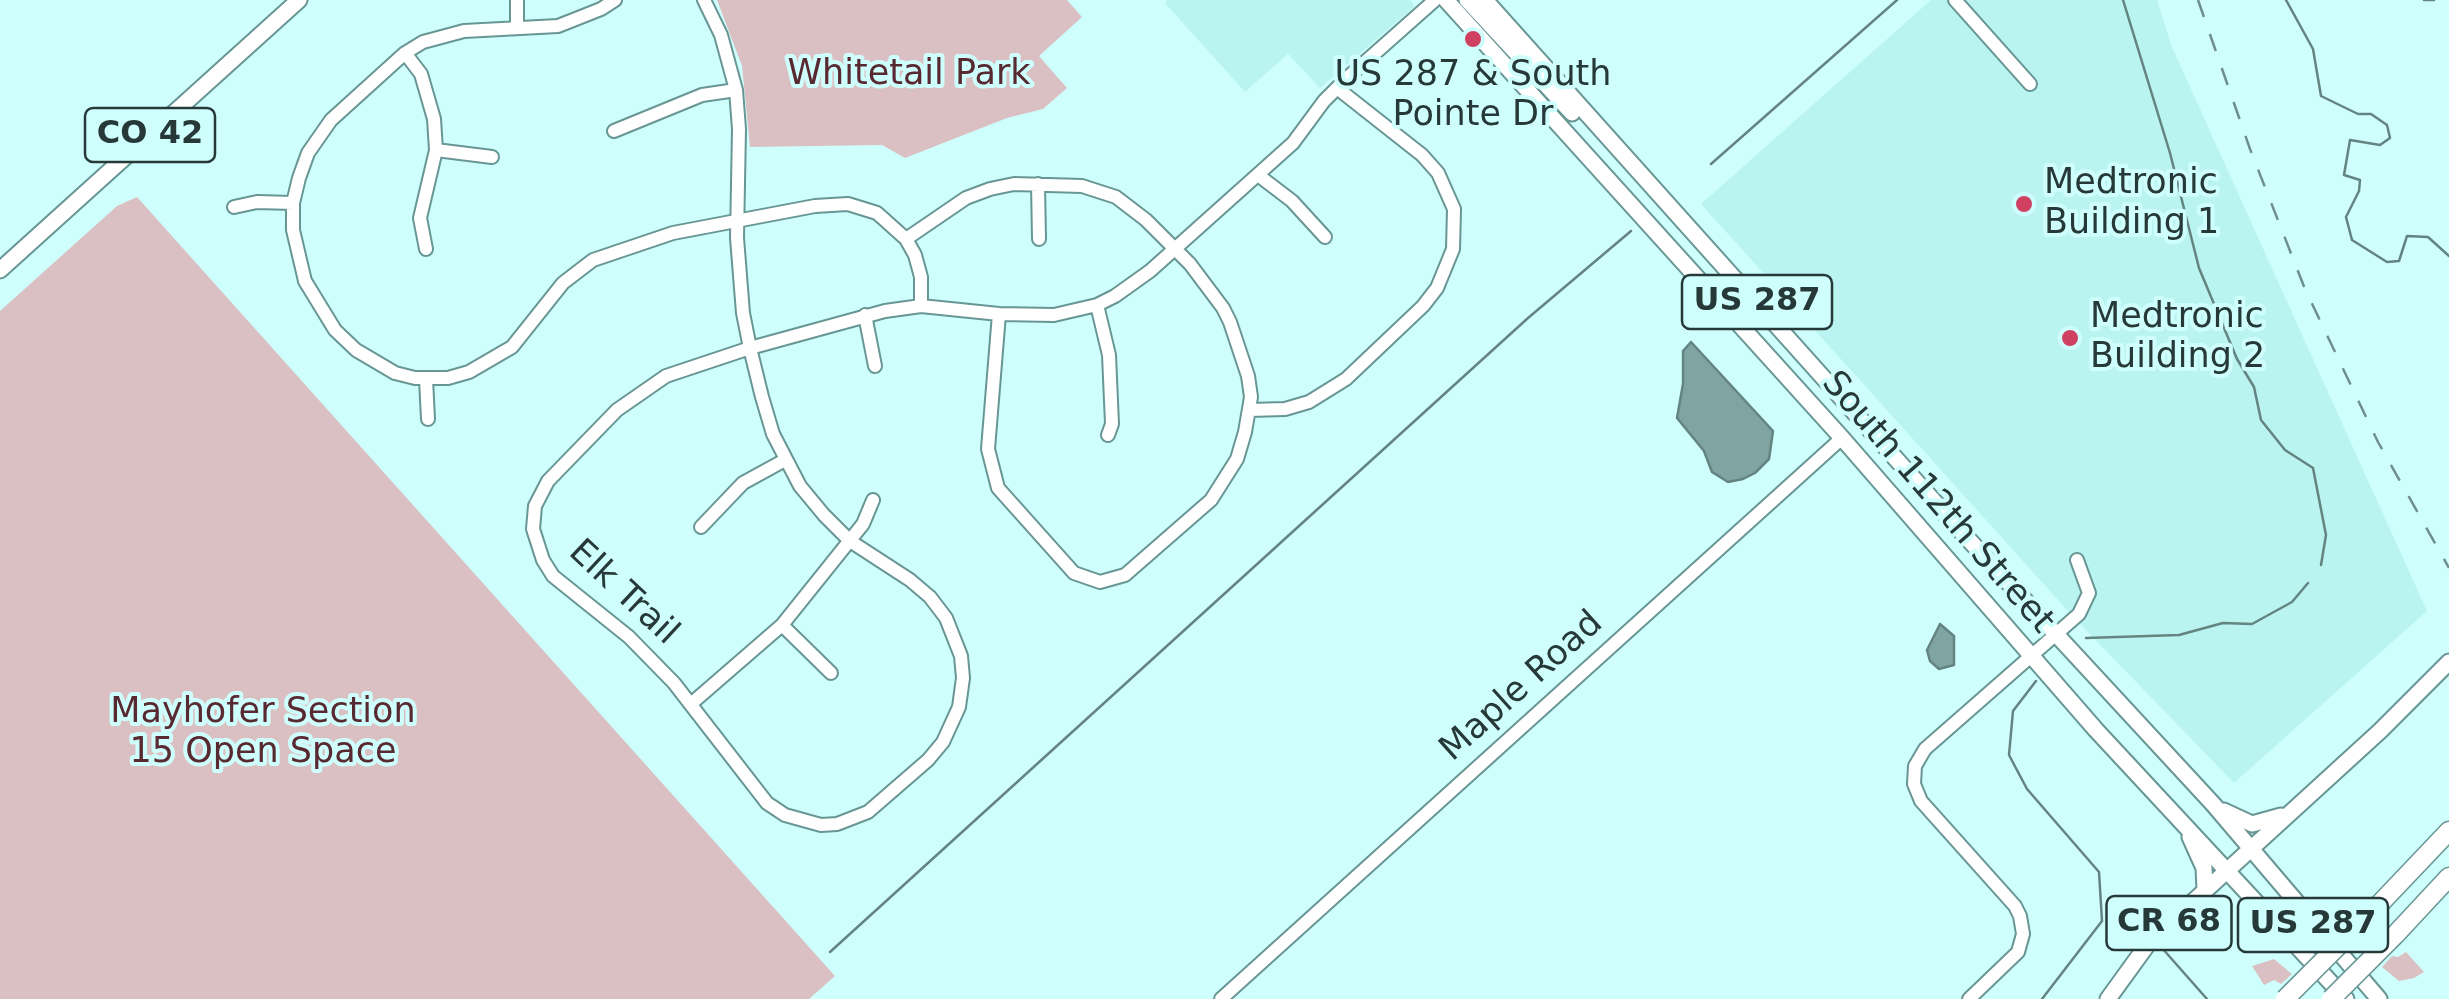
<!DOCTYPE html>
<style>
body{margin:0}
canvas{display:block;background:#cffffd}
</style>
<canvas width="2449" height="999"></canvas>
<script>
const c = document.querySelector('canvas').getContext('2d');
c.lineJoin = 'round';
function fillPath(path, color) {
  c.fillStyle = color;
  c.fill(path, 'evenodd');
}
function shape(rows) {
  const path = new Path2D();
  for (const r of rows) {
    path.moveTo(r[0], r[1]);
    for (let i = 2; i < r.length; i += 2) path.lineTo(r[i], r[i + 1]);
  }
  return path;
}
function stroke(path, color, width, dash) {
  c.strokeStyle = color;
  c.lineWidth = width;
  c.lineCap = dash ? 'butt' : 'round';
  c.setLineDash(dash || []);
  c.stroke(path);
}
function write(font, color, halo, rows, align = 'center') {
  c.font = font + ' "DejaVu Sans",sans-serif';
  c.lineWidth = 8;
  c.setLineDash([]);
  c.textBaseline = 'middle';
  c.strokeStyle = halo;
  c.fillStyle = color;
  for (const [text, x, y, turn = 0] of rows) {
    c.save();
    c.translate(x, y);
    c.rotate((+turn || 0) * Math.PI / 180);
    c.textAlign = isNaN(turn) ? turn : align;
    if (halo) c.strokeText(text, 0, 0);
    c.fillText(text, 0, 0);
    c.restore();
  }
}
fillPath(shape([
 [1167,0,1410,0,1415,6,1320,88,1288,54,1245,92,1165,3],
 [1931,0,2157,0,2172,47,2427,611,2234,783,2076,620,1701,204]
]), '#baf4f1');
fillPath(shape([
 [717,0,1067,0,1082,17,1039,56,1067,88,1043,109,1007,118,905,158,882,145,750,147,742,66],
 [137,197,835,976,809,999,0,999,0,311,117,206],
 [2406,952,2424,972,2414,978,2399,981,2382,967,2392,956,2398,957],
 [2274,959,2292,974,2281,984,2274,980,2264,985,2252,966]
]), '#dac0c3');
const water = shape([
 [1691,342,1773,431,1769,459,1755,473,1743,479,1728,482,1712,472,1704,451,1677,418,1683,384,1683,351,1691,342],
 [1940,624,1954,636,1954,665,1939,669,1930,661,1927,650,1940,624]
]);
fillPath(water, '#7fa4a2');
stroke(water, '#648482', 2.5);
stroke(shape([
 [2123,0,2170,153,2199,268,2237,359,2254,387,2261,420,2285,450,2313,468,2326,535,2321,565],
 [2286,0,2313,49,2321,96,2358,114,2371,114,2387,125,2390,138,2380,145,2350,140,2344,175,2360,180,2359,191,2346,217,2352,240,2387,262,2399,261,2407,236,2428,237,2449,256],
 [2424,0,2434,0],
 [1711,164,1897,0],
 [2086,638,2179,635,2223,623,2252,624,2292,602,2308,583],
 [2036,681,2013,711,2009,755,2027,789,2099,872,2102,921,2042,999],
 [2162,948,2207,999],
 [830,952,1528,318,1631,231]
]), '#648482', 2.5);
const minor = shape([
 [615,0,601,9,558,26,464,31,423,42,405,53,331,120,308,153,299,178,293,203,293,230,305,281,335,330,356,350,395,373,415,378,448,378,469,372,512,347,563,283,593,260,673,233,815,206,848,204,877,213,906,239,915,255,921,277,921,306],
 [704,0,721,35,736,90,739,129,737,238,743,313,750,348,762,397,773,434,800,486,824,515,850,541,910,580,930,597,946,618,961,656,963,678,959,707,943,742,928,760,868,812,837,824,821,825,785,815,767,803,674,683,629,637,553,576,543,560,533,529,535,506,548,481,617,410,666,376,750,348,885,311,921,306,999,314,1054,315,1097,305,1115,296,1150,271,1293,143,1324,101,1347,78,1435,0],
 [1955,0,2030,84],
 [517,28,517,0],
 [405,53,421,74,434,119,436,150,420,218,426,249],
 [614,131,702,95,736,90],
 [436,150,492,157],
 [1258,175,1292,201,1325,237],
 [1038,184,1039,239],
 [234,207,257,202,293,203],
 [906,239,966,198,990,189,1014,184,1082,186,1116,197,1146,220,1190,264,1223,308,1230,322,1248,376,1251,397,1245,432,1237,459,1211,500,1125,575,1100,582,1074,573,998,488,988,449,999,314],
 [1097,305,1109,355,1112,424,1108,435],
 [865,315,875,366],
 [426,379,428,419],
 [1249,410,1285,409,1309,402,1346,379,1423,306,1437,288,1453,249,1454,209,1438,173,1422,155,1337,88],
 [701,527,743,483,785,460],
 [782,625,831,673],
 [692,703,782,625,863,524,873,500],
 [1221,999,1842,438],
 [1969,999,2018,952,2023,934,2020,916,2015,906,1921,801,1914,784,1915,766,1925,749,2079,614,2089,593,2077,560]
]);
const major = shape([
 [1446,0,1842,438,2096,730,2346,999],
 [1467,0,1572,113],
 [1485,0,1957,527,2213,804,2379,999],
 [0,270,299,0],
 [2224,811,2252,824,2281,816],
 [2190,837,2204,868,2205,890],
 [2108,999,2150,941,2380,731,2449,662]
]);
const highway = shape([
 [2371,913,2449,831],
 [2395,935,2449,877]
]);
stroke(minor, '#689694', 16);
stroke(major, '#689694', 19);
stroke(highway, '#689694', 21);
stroke(minor, '#fff', 12);
stroke(major, '#fff', 15);
stroke(highway, '#fff', 18);
stroke(shape([
 [2198,0,2250,149,2305,289,2378,442,2449,568]
]), '#6f8f8d', 2.5, [18, 18]);
const highwayBridge = shape([
 [2285,999,2371,913],
 [2331,999,2395,935]
]);
stroke(highwayBridge, '#689694', 21, []);
stroke(highwayBridge, '#fff', 18);
for (const [x, y, r, color] of [
 [1473,39,10,"#d04061"],
 [2024,204,10,"#d04061"],
 [2070,338,10,"#d04061"]
]) {
  const dot = new Path2D();
  dot.arc(x, y, r, 0, 2 * Math.PI);
  c.fillStyle = color;
  c.fill(dot);
  stroke(dot, '#cffffd', 4);
}
for (const [x, y, w] of [
 [150,135,130],
 [1757,302,150],
 [2169,923,125],
 [2313,925,150]
]) {
  const box = new Path2D();
  box.roundRect(x - w / 2, y - 27, w, 54, 8);
  c.fillStyle = '#cffffd';
  c.fill(box);
  stroke(box, '#263938', 2.5);
}
write('bold 32px', '#263938', null, [
 ["CO 42",150,135],
 ["US 287",1757,302],
 ["CR 68",2169,923],
 ["US 287",2313,925]
]);
write('35px', '#592931', '#cffffd', [
 ["Whitetail Park",909,75],
 ["Mayhofer Section",263,713],
 ["15 Open Space",263,753]
]);
write('35px', '#263938', '#cffffd', [
 ["US 287 & South",1473,76,"center"],
 ["Pointe Dr",1473,116,"center"],
 ["Medtronic",2044,184],
 ["Building 1",2044,224],
 ["Medtronic",2090,318],
 ["Building 2",2090,358]
], 'left');
write('35px', '#263938', '#cffffd', [
 ["South 112th Street",1937,503,49],
 ["Elk Trail",623,593,43],
 ["Maple Road",1522,687,-42]
]);
</script>
